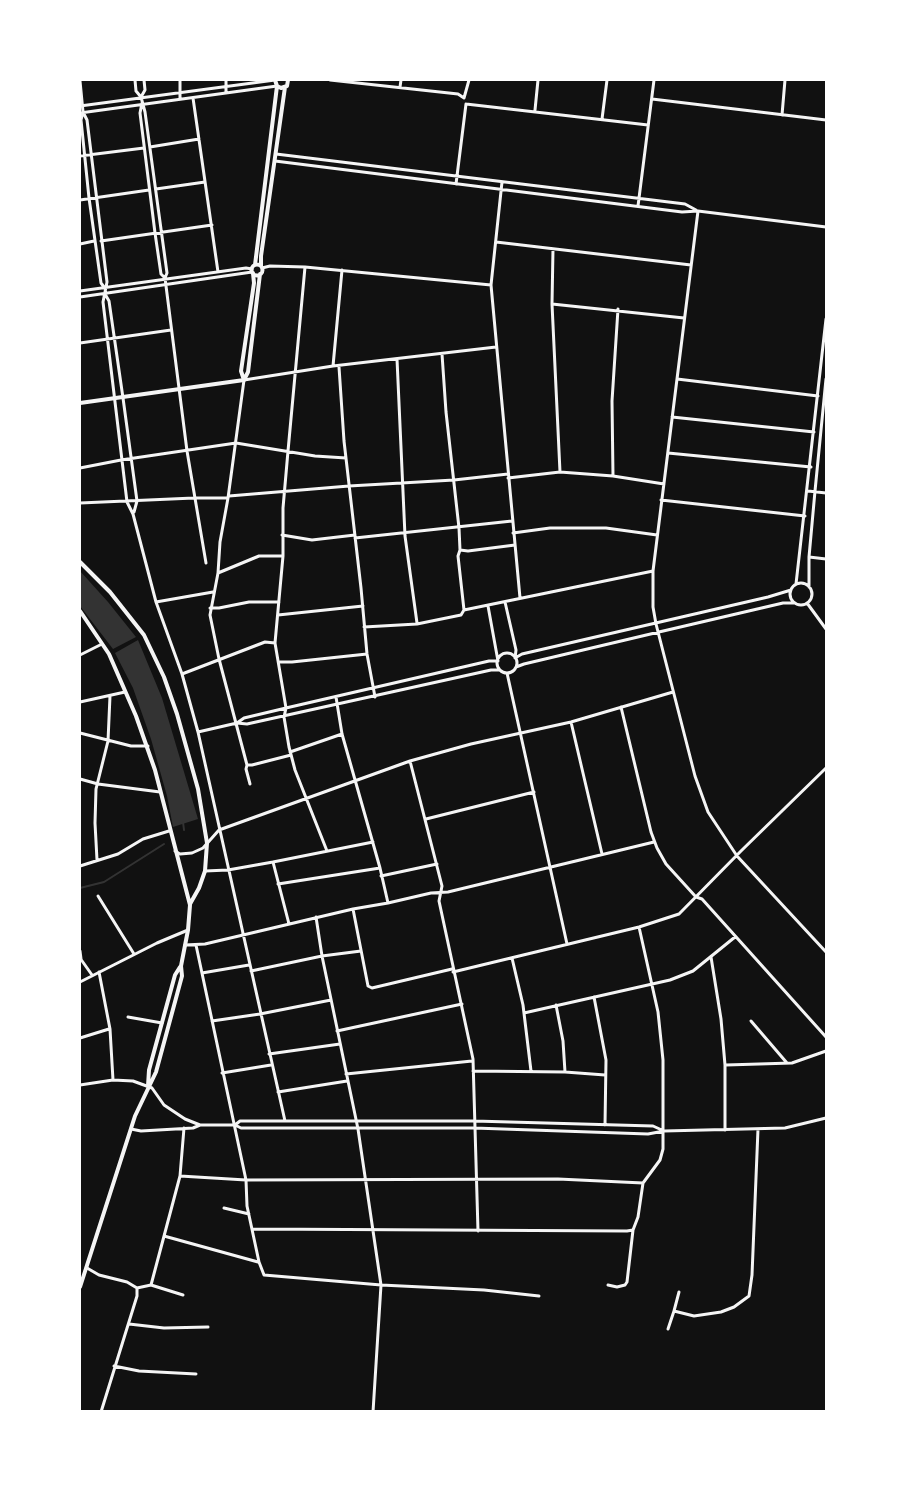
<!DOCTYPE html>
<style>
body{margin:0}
#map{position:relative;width:906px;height:1491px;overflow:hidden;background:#111;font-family:Poppins,sans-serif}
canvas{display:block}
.frame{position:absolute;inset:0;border:81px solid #fff;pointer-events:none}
</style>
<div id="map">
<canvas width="906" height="1491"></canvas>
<div class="frame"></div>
</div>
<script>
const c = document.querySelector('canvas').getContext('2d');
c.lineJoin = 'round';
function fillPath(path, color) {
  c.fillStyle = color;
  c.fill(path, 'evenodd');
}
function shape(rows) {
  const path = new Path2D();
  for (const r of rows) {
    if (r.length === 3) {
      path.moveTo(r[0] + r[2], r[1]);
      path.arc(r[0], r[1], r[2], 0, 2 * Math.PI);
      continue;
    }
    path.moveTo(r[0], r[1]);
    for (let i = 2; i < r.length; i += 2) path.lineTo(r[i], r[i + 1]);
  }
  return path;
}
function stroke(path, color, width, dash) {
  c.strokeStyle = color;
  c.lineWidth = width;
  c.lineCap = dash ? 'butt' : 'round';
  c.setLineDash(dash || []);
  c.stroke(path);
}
fillPath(shape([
 [80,571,108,602,136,637,113,649,80,606],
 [138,640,162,698,198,819,173,827,167,796,151,739,133,688,115,653]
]), '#333');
stroke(shape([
 [183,822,184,830],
 [80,888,104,882,164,844]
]), '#333', 2);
stroke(shape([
 [135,80,136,91,141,97,145,112,167,273,165,278],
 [330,80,458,94,464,98],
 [80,81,83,112],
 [400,87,401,80],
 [226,93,226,80],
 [141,97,145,90,144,80],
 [193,98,218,272],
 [464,98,469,80],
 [180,99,180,80],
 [652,99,826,120],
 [142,103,140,113,155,233,161,274,165,278,187,451,206,563],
 [466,104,648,125],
 [80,106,275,80],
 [535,110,538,80],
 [80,113,277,86],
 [782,115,785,80],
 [602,119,607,80],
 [150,147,199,139],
 [276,154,685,204,696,210],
 [80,156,144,148],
 [275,161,682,212,698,211,826,227],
 [502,182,491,285,520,598],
 [456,184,466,104],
 [156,189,205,182],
 [80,200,149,190],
 [638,206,654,80],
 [698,211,653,571,653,607,656,624,695,776,708,812,737,856,826,952],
 [101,241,212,225],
 [496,242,691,265],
 [80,244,94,241],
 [553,249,552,304,560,472],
 [305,267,288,451,283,508,283,556,275,643,286,708,284,717,289,747,295,770,327,851],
 [262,268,270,266,305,267,491,285],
 [104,287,101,283,89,198,81,120,83,112,87,120,107,282,103,302,127,502,133,514,156,602,182,674,198,732,285,1121],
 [80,291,246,268,252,269],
 [105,294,109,301,123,398,137,501,134,512],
 [80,297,252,272],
 [552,304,684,318],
 [80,343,171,330],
 [442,354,446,412,459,528,460,550,458,556,464,610],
 [397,359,405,536,417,623],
 [333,366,342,270],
 [339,367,344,441,361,588,367,654,375,697],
 [677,379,818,396],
 [672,417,814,432],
 [668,453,811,467],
 [80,468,121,460,236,443,315,456,346,458],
 [613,476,612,401,618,309],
 [508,478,560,472,613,476,664,484],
 [808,491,826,493],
 [229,496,349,486,454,480,508,474],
 [661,500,805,516],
 [80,503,194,498,228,498],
 [513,533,550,528,606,528,657,535],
 [282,535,312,540,355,535],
 [355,538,512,521],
 [460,550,468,551,515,545],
 [809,557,826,559],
 [218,573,259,556,283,556],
 [801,594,11],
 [796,584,826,319],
 [809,587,809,557,815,491,826,379],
 [156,602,213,592],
 [505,602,516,650,515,658,522,654,768,597,791,590],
 [807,603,826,629],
 [210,608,219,608,249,602,279,602],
 [278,615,363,606],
 [364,627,417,624,461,615,464,610,653,571],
 [507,663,10],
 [80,655,102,644],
 [280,662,292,662,367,654],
 [516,667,524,664,659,632,783,603,794,603],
 [507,673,567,944],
 [182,674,265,642,275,643],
 [336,697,342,734,380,868,388,903],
 [80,702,125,692],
 [621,707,651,832,657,848,666,864,696,897,702,899,826,1037],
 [571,722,602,854],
 [237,723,244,718,286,708,489,661,498,661,488,606],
 [198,732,237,723,247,724,491,670,500,670],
 [80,733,131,746,148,746],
 [290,752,342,734],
 [410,761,442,886,439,901,473,1059,478,1231],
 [247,765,252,765,291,755],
 [80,779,98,784,160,792],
 [250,784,246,769,247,765,219,659,210,615,218,573,220,542,228,498,244,380,333,366,496,347],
 [426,819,534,792],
 [175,851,180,854,192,853,203,848,219,830,410,761,471,744,571,722,673,692],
 [97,860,95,823,96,789,108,741,110,696],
 [273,862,289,924],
 [80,866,118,854,143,839,169,831],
 [205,871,228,870,273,862,373,842],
 [381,876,437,864],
 [278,884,380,868],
 [98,896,134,954],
 [353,909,368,986,372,988,452,969],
 [316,917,322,956,358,1129,381,1285,373,1412],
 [639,927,658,1012,663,1060,663,1149,660,1160,643,1183],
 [185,945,205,944,353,909,388,903,431,893,448,892,654,842],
 [196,945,246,1180,247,1206,259,1262,264,1275,381,1285,484,1290,539,1296],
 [80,951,81,959],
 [711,957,721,1019,725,1065,725,1130],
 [80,958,92,975],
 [512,958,523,1005,531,1071],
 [251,971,322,956,361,951],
 [99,972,110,1029,113,1080],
 [453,972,639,927,679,914,741,851,826,768],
 [202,973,249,965],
 [80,982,157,943,188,930],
 [594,997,606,1060,605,1125],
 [524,1013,670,980,693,971,735,937],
 [128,1017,162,1023],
 [212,1021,260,1014,331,1000],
 [751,1021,787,1063],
 [337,1031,462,1004],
 [80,1038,109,1029],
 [269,1054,340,1044],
 [726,1065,792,1063,826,1051],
 [473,1071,565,1072,563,1041,556,1005],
 [565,1072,605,1075],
 [222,1073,271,1065],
 [346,1074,472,1061],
 [80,1085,113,1080,133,1081,152,1088,164,1105,185,1119,200,1125,235,1125,241,1128,474,1128,648,1134,664,1131,785,1128,826,1118],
 [278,1092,347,1081],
 [235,1125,240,1121,474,1121,653,1126,664,1131],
 [131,1129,141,1131,193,1128,200,1125],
 [180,1176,246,1180,558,1179,643,1183,638,1217,633,1230,627,1231,253,1229],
 [224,1208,249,1214],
 [164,1236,258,1262],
 [87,1268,99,1275,127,1282,137,1288,151,1285,183,1295],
 [151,1285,180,1176,184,1128],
 [608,1285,617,1287,625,1285,627,1282,633,1230],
 [679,1292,674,1311,694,1316,721,1312,734,1307,749,1296,752,1275,758,1129],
 [129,1324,164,1328,208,1327],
 [668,1329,674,1311],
 [114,1366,139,1371,196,1374],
 [101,1412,137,1296,137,1288]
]), '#f5f5f5', 3);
stroke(shape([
 [275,80,277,86,281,88,287,86,288,80],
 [257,270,5.5],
 [255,265,277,86],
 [261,266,261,256,285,87],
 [244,380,241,371,254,283,253,273],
 [244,380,248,372,260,274],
 [80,403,244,380],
 [80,562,110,592,144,635,164,677,177,714,198,789,207,843,205,871,199,888,190,904],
 [80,611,109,654,136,716,155,770,190,905,188,930,181,966,182,976,156,1072,135,1116,80,1287],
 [148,1086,149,1070,175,975,180,967]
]), '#f5f5f5', 4);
</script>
